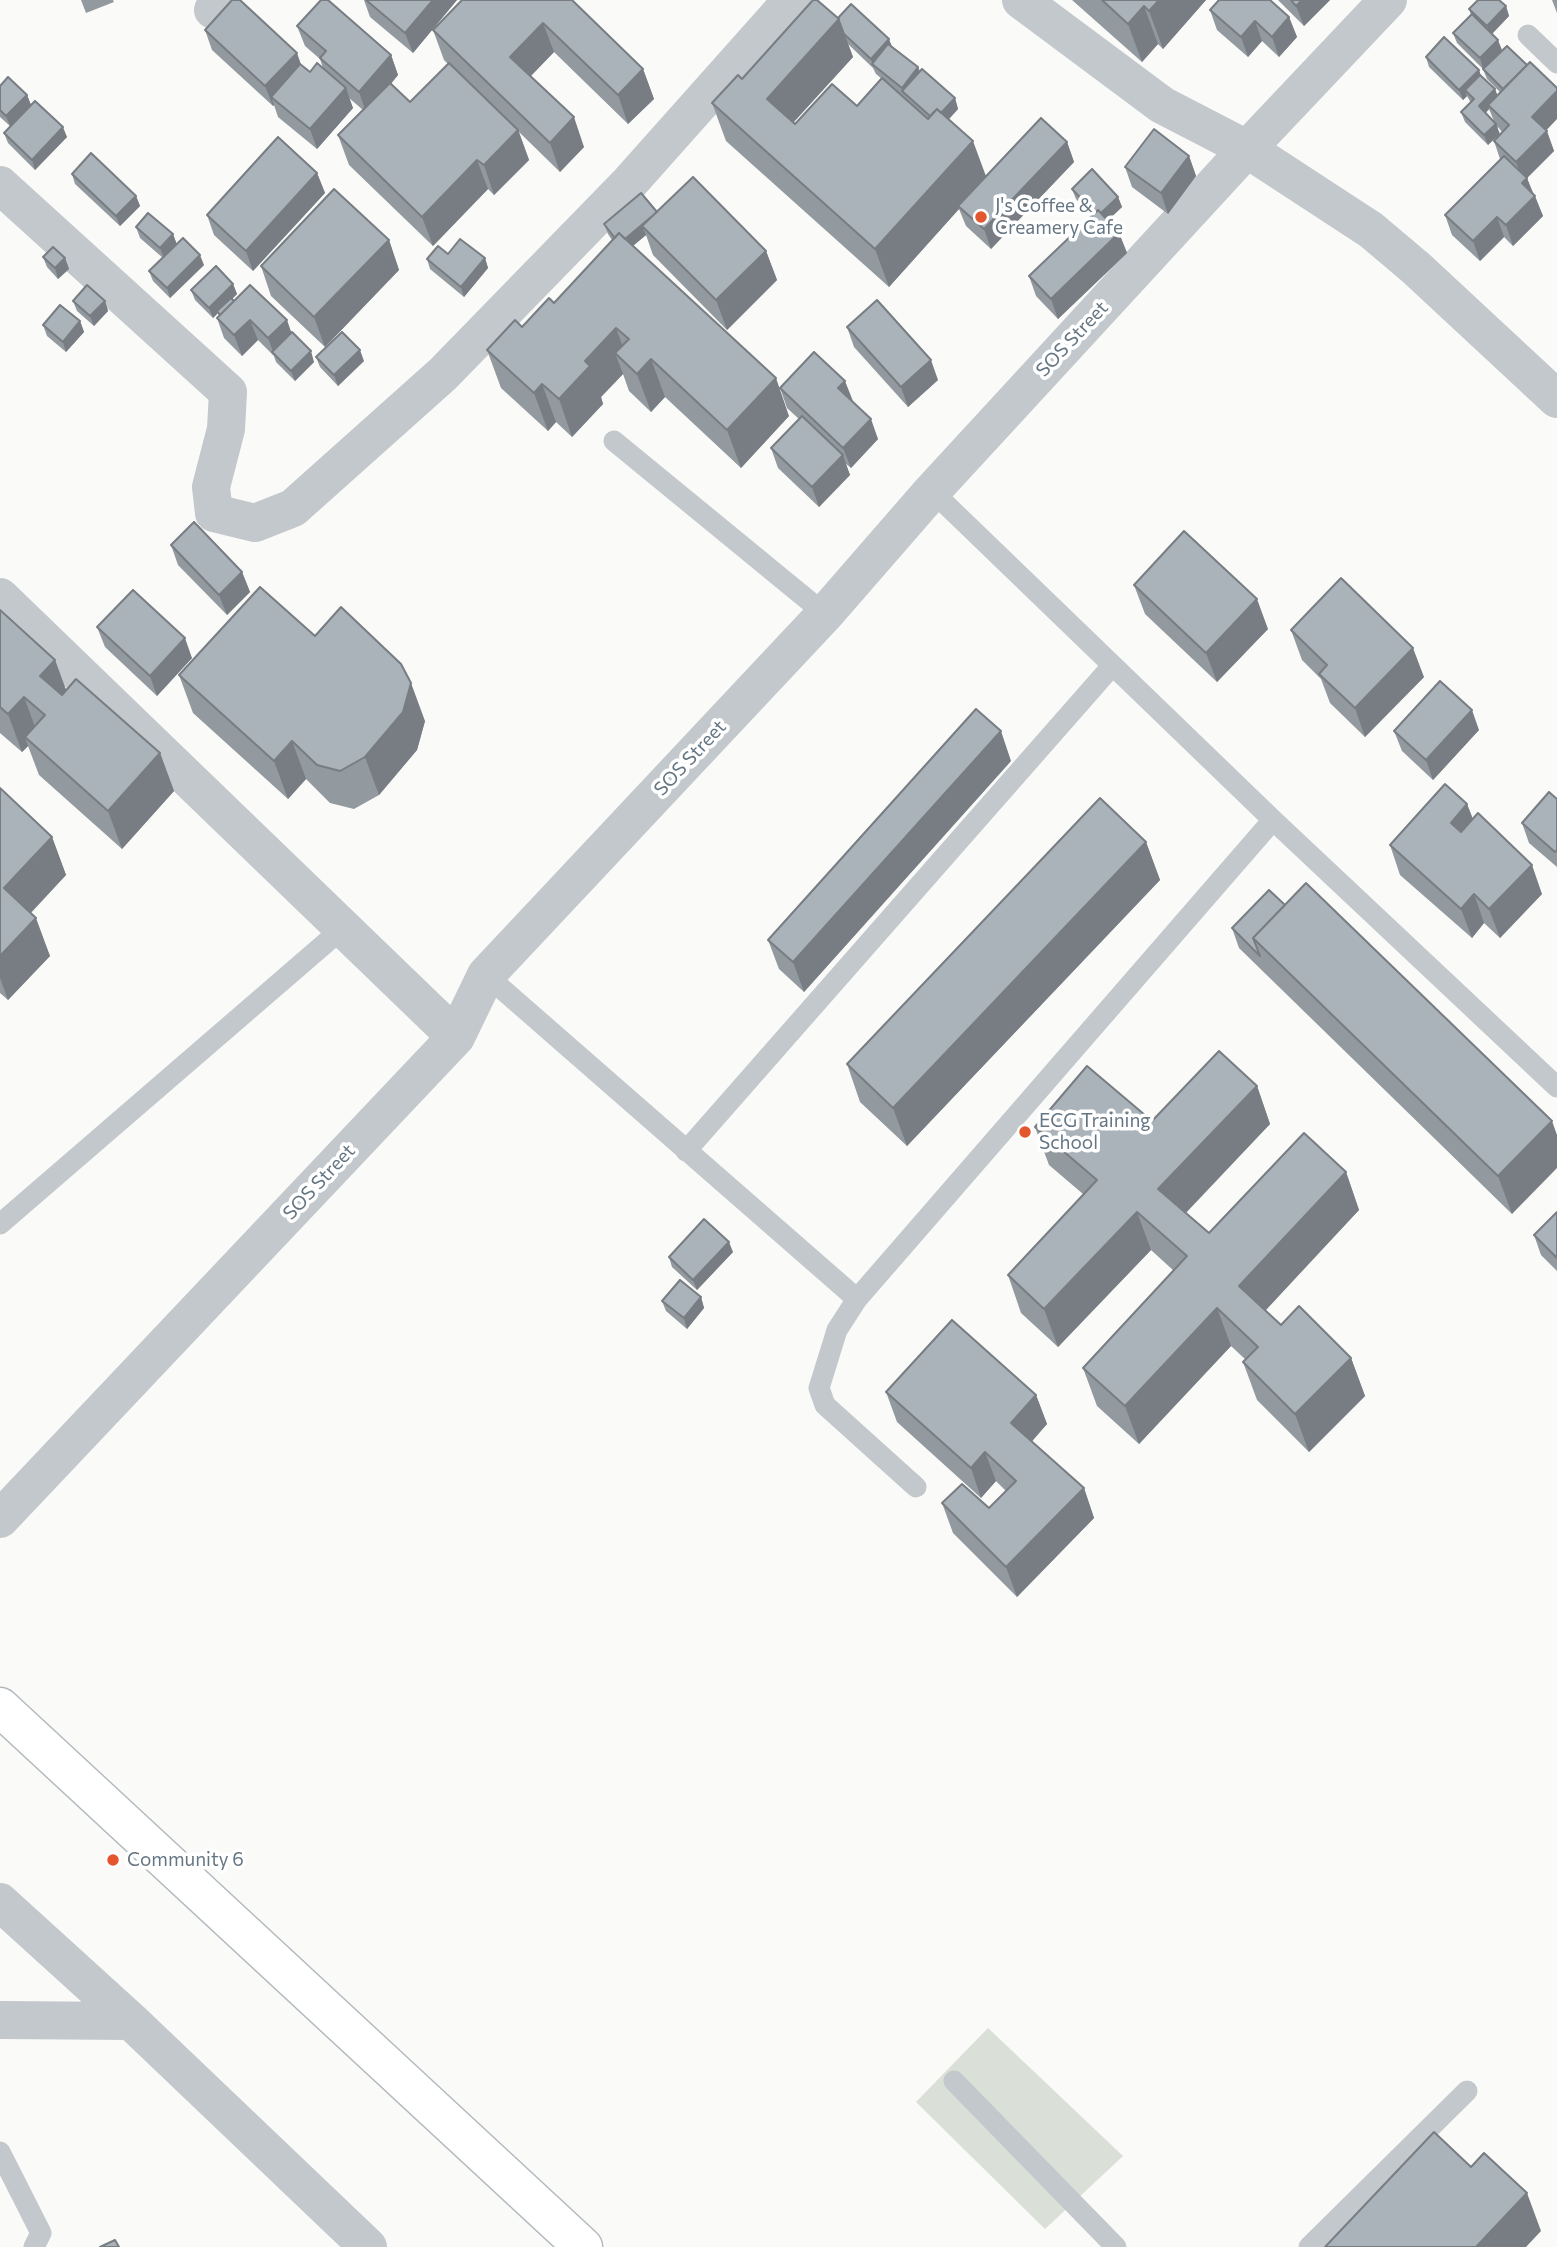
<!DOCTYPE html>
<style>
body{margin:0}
canvas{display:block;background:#fafaf8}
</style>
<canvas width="1557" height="2247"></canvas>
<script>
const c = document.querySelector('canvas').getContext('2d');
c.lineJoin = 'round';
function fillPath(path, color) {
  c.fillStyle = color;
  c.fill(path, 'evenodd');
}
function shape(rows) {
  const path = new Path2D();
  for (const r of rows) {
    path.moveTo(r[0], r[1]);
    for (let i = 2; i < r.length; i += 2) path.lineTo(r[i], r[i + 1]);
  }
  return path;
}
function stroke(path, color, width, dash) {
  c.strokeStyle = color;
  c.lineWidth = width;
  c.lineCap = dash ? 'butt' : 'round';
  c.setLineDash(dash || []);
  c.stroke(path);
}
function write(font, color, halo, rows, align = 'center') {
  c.font = font + ' Commissioner,sans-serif';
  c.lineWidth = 7;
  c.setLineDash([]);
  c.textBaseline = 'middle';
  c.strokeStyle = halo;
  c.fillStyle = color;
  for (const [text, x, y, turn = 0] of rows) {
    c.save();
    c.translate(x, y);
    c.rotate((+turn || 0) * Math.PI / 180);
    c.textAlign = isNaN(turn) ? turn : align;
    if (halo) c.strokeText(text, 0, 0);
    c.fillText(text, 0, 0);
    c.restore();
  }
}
fillPath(shape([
 [988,2028,1123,2156,1045,2229,916,2102]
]), '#dadfd7');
const secondary = shape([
 [0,1707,583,2247]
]);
stroke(secondary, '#b3babf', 41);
stroke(shape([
 [1528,35,1557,63],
 [614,441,825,614],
 [932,491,1273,820,1557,1087],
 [486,975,857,1299],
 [686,1151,1112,666],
 [0,1224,343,928],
 [916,1487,825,1405,819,1388,837,1330,857,1299,1273,820],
 [954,2081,1116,2247],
 [0,2152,41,2233,34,2247],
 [1309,2247,1467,2091]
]), '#c3c8cc', 21);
stroke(shape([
 [1021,0,1162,105,1247,149,1371,230,1416,268,1557,399],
 [213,10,222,0],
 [0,185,228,392,226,429,211,487,214,513,255,523,293,508,443,374,630,182,792,0],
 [0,597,456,1037],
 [0,1519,456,1037,486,975,825,614,932,491,1247,149,1388,0],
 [0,1902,131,2021,368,2247],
 [0,2020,131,2021]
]), '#c3c8cc', 38);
stroke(secondary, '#fff', 38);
fillPath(shape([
 [81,0,113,0,114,2,86,13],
 [364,0,457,0,413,53,370,17],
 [572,0,643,69,654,99,628,124,554,52,531,76,584,147,560,172,519,132,529,160,494,195,488,189,433,246,349,165,338,135,363,110,349,98,353,108,317,149,278,117,274,105,273,106,212,50,205,30,302,65,310,72,323,68,320,59,305,46,297,26,391,55,398,75,391,84,410,102,448,64,444,60,433,30],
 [1072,0,1206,0,1163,49,1158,44,1142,62],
 [1278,0,1330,0,1304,26],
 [1552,0,1557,0,1557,13],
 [1506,6,1509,16,1492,34,1483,69,1457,43,1453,33,1471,15,1469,9],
 [1210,10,1289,17,1297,37,1279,57,1262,41,1248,57,1217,30],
 [838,18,892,46,918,67,920,71,955,98,958,109,949,119,986,176,1067,142,1074,162,991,249,966,226,959,209,889,287,726,141,712,103,742,79],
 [848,44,873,68,876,74,882,79,857,106,795,124,793,123,853,57],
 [1426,57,1479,70,1481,76,1495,89,1497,96,1500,92,1487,79,1483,69,1546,130,1554,151,1527,178,1543,216,1513,246,1504,237,1480,261,1452,235,1445,215,1500,159,1494,141,1502,132,1498,127,1488,145,1465,122,1461,112,1471,103,1467,96,1463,100,1429,67],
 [1489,109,1494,121,1486,113],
 [0,86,27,95,31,105,67,137,35,170,8,143,4,133,10,126,0,117],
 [1189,156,1196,176,1168,214,1132,187,1125,167],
 [317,173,325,193,253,271,214,235,207,215],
 [72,174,136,196,140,206,120,226,75,184],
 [1072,189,1118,197,1122,207,1107,221,1119,233,1127,253,1058,319,1036,296,1029,276,1092,216,1076,199],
 [657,212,766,251,777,280,727,330,653,255,646,235,633,246,789,416,741,468,665,397,651,412,629,391,623,374,601,397,603,404,572,437,556,422,548,431,501,388,487,350,522,327,554,303,612,240,608,234,604,224],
 [136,227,173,234,177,245,204,265,170,298,153,281,149,271,163,258,140,238],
 [389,240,399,270,325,347,271,296,261,266],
 [448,254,485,258,488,268,464,297,430,269,427,259],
 [43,257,65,258,69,269,58,279,47,267],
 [233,284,237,294,232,299,292,333,314,362,295,381,276,362,274,356,258,340,242,356,224,338,217,318,219,316,218,313,213,318,195,300,191,290],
 [73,301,105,301,108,311,94,326,77,311],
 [80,321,84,332,66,352,47,336,43,325],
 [847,327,938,380,908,407,854,347],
 [316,357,364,361,338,386,320,367],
 [780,388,852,402,878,439,851,468,845,463,850,475,819,507,778,468,771,448,799,419,787,408],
 [171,545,242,572,250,592,227,615,178,565],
 [1134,585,1268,629,1217,682,1145,614],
 [0,610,55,660,66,690,160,753,174,791,122,849,39,775,28,746,22,752,0,733],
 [97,627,192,658,157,696,105,647],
 [1291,630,1424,677,1365,737,1330,703,1321,679,1302,660],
 [315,636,425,721,417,750,379,795,354,809,330,803,306,779,288,799,193,713,179,675],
 [1479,730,1433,780,1402,751,1394,731],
 [1011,761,804,992,779,969,768,940],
 [0,788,52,837,66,875,31,913,50,956,8,1000,0,993],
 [1557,799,1557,867,1529,843,1522,823],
 [1467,804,1473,819,1542,894,1500,938,1484,923,1472,938,1400,875,1390,845],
 [1146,842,1160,880,907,1146,860,1102,847,1064],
 [1285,905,1552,1121,1512,1214,1239,948,1232,928],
 [1257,1086,1270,1124,1186,1213,1209,1233,1346,1172,1359,1210,1265,1310,1281,1325,1351,1358,1365,1396,1309,1452,1257,1400,1243,1362,1246,1360,1231,1346,1139,1444,1097,1406,1083,1368,1174,1271,1151,1250,1058,1347,1021,1313,1008,1275,1083,1194,1049,1165,1035,1127,1152,1121],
 [1557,1212,1557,1271,1541,1255,1534,1235],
 [733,1252,697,1290,672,1267,669,1257],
 [701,1297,704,1308,687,1329,666,1311,662,1301],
 [886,1392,1036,1395,1047,1424,1031,1441,1084,1488,1094,1518,1017,1597,953,1533,942,1503,989,1508,1006,1491,996,1481,981,1498,897,1422]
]), '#929a9f');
fillPath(shape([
 [433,0,457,0,413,53,405,33],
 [1159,0,1206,0,1163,49,1149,11],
 [1302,0,1330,0,1304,26,1296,6],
 [1144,6,1158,44,1142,62,1128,24],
 [1506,6,1509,16,1490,36,1487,26],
 [1289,17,1297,37,1279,57,1272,37],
 [839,19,853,57,780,137,767,99],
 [1255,21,1262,41,1248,57,1241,37],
 [543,23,554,52,521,86,510,57],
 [889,39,893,49,873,65,871,59],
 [1498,40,1502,50,1483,69,1480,58],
 [297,53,304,73,271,97,274,105,273,106,265,86],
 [391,55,398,75,366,112,359,92],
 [918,67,922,78,904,94,902,88],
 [643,69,654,99,628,124,618,95],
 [1479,70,1482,80,1465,90,1467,96,1463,100,1459,90],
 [346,88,353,108,317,149,310,129],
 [1495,89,1499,99,1488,105,1489,109,1482,116,1479,106],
 [1557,91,1557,119,1540,137,1532,117],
 [27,95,31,105,10,126,6,116],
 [955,98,958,109,938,131,934,120],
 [574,117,584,147,560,172,550,143],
 [1496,124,1500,134,1488,145,1484,135],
 [63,127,67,137,35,170,32,160],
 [518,130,529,160,494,195,484,165],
 [1547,131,1554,151,1527,178,1534,197,1535,196,1543,216,1513,246,1506,225,1523,182,1516,162],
 [973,141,987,179,958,206,959,209,889,287,875,249],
 [1067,142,1074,162,991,249,984,229],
 [1189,156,1196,176,1168,214,1161,193],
 [477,160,488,189,433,246,422,217],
 [317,173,325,193,253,271,246,251],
 [136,196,140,206,120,226,116,216],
 [1118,197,1122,207,1102,226,1098,216],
 [657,212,642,226,646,235,623,254,620,244],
 [1497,217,1504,237,1480,261,1473,241],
 [1119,233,1127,253,1058,319,1051,299],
 [173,234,177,245,164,258,160,248],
 [389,240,399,270,325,347,314,317],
 [766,251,777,280,727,330,716,300],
 [200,255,204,265,170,298,167,288],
 [65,258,69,269,58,279,55,268],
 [485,258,488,268,464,297,461,287],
 [233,284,237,294,213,318,209,308],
 [105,301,108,311,94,326,90,316],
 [250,320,258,340,242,356,234,335],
 [287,320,294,340,274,354,268,338],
 [80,321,84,332,66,352,63,342],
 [616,328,630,366,615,353,623,374,601,397,603,404,572,437,559,399,585,361],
 [360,350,364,361,338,386,334,375],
 [311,351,314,362,295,381,291,371],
 [651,359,665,397,651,412,637,374],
 [931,360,938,380,908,407,901,387],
 [776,378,789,416,741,468,727,430],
 [845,381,853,401,838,388],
 [542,384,556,422,548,431,534,393],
 [871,419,878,439,851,468,843,448],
 [843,455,850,475,819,507,812,487],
 [242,572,250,592,227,615,219,595],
 [1257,599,1268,629,1217,682,1206,653],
 [185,638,192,658,157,696,150,676],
 [1413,648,1424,677,1365,737,1355,708],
 [55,660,69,698,54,714,40,676],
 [411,683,425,721,417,750,379,795,365,757],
 [24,697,38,735,25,737,28,746,22,752,8,714],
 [1472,710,1479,730,1433,780,1426,760],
 [1001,731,1011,761,804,992,793,962],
 [292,741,306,779,288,799,274,761],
 [160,753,174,791,122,849,108,811],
 [1467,804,1478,833,1461,853,1451,823],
 [52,837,66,875,18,926,4,888],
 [1146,842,1160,880,907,1146,893,1108],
 [1532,865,1542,894,1500,938,1489,909],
 [1474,894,1484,923,1472,938,1461,909],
 [36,918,50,956,8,1000,0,978,0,956],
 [1257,1086,1270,1124,1172,1227,1158,1189],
 [1552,1121,1557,1135,1557,1168,1512,1214,1498,1176],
 [1346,1172,1359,1210,1253,1324,1239,1286],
 [1137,1212,1151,1250,1058,1347,1044,1309],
 [729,1242,733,1252,697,1290,693,1280],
 [701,1297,704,1308,687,1329,684,1318],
 [1217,1308,1231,1346,1139,1444,1125,1406],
 [1351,1358,1365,1396,1309,1452,1295,1414],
 [1036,1395,1047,1424,1022,1453,1011,1423],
 [985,1452,996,1481,981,1498,971,1468],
 [1084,1488,1094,1518,1017,1597,1006,1567],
 [1527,2193,1541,2231,1526,2247,1476,2247]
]), '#777d82');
const building = shape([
 [232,0,240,0,297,53,265,86,205,30,232,0],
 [321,0,328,0,391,55,359,92,320,58,326,51,297,26,321,0],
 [366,0,433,0,405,33,366,0],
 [462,0,572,0,643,69,618,95,543,23,510,57,574,117,550,143,433,30,462,0],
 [813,0,817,0,839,19,767,99,795,124,832,84,857,106,882,78,928,119,937,109,973,141,875,249,712,103,738,75,742,79,813,0],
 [1102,0,1159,0,1149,11,1144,6,1128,24,1102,0],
 [1219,0,1270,0,1289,17,1272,37,1255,21,1241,37,1210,10,1219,0],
 [1291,0,1302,0,1296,6,1291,0],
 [1478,0,1499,0,1506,6,1487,26,1469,9,1478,0],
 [851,4,889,39,871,59,844,34,838,18,851,4],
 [1472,14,1498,40,1480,58,1453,33,1472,14],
 [1444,37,1479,70,1459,90,1426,57,1444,37],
 [888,44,918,67,902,88,872,64,888,44],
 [1507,46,1527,65,1503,89,1483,69,1507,46],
 [1530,62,1557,88,1557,91,1532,117,1547,131,1516,162,1494,141,1509,125,1488,105,1530,62],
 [317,63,346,88,310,129,271,97,300,64,310,72,317,63],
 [449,63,518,130,484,165,477,160,422,217,338,135,390,83,410,102,449,63],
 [922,69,955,98,941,113,937,109,930,116,902,91,922,69],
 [1480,75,1495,89,1479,106,1496,124,1484,135,1461,112,1474,99,1465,90,1480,75],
 [8,77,27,95,6,116,0,110,0,86,8,77],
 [35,101,63,127,32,160,4,133,35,101],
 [1041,118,1067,142,984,229,958,206,1041,118],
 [1154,129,1189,156,1161,193,1125,167,1154,129],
 [278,137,317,173,246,251,207,215,278,137],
 [91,153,136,196,116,216,72,174,91,153],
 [1504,156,1527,178,1522,183,1535,196,1506,225,1497,217,1473,241,1445,215,1504,156],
 [1092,169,1118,197,1101,213,1098,210,1095,213,1072,189,1092,169],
 [693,177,766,251,716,300,642,226,693,177],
 [334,189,389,240,314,317,261,266,334,189],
 [641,193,657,212,625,239,619,233,615,238,604,224,641,193],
 [1098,210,1119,233,1051,299,1029,276,1098,210],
 [148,213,173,234,160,248,136,227,148,213],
 [619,233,776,378,727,430,651,359,637,374,615,353,629,339,616,328,585,361,590,366,559,399,542,384,534,393,487,350,515,320,522,327,549,298,554,303,619,233],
 [183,238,200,255,167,288,149,271,183,238],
 [460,239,485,258,461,287,427,259,438,246,448,254,460,239],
 [53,247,65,258,55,268,43,257,53,247],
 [216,266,233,284,209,308,191,290,216,266],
 [87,285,105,301,90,316,73,301,87,285],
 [250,285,287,320,268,338,250,320,234,335,217,318,250,285],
 [231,298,234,301,220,315,217,311,231,298],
 [877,300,931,360,901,387,847,327,877,300],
 [60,305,80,321,63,342,43,325,60,305],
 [292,332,311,351,291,371,272,352,292,332],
 [342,332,360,350,334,375,316,357,342,332],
 [814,352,845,381,838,388,871,419,843,448,780,388,814,352],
 [802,416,843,455,812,487,771,448,802,416],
 [194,522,242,572,219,595,171,545,194,522],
 [1184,531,1257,599,1206,653,1134,585,1184,531],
 [1341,578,1413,648,1355,708,1319,674,1327,665,1291,630,1341,578],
 [260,587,315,636,341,607,401,664,411,683,403,712,365,757,340,771,317,765,292,741,274,761,179,675,260,587],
 [133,590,185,638,150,676,97,627,133,590],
 [0,610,55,660,40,676,62,695,76,679,160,753,108,811,25,737,45,715,24,697,8,714,0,707,0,610],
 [1440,681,1472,710,1426,760,1394,731,1440,681],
 [976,709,1001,731,793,962,768,940,976,709],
 [1445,784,1467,804,1451,823,1461,832,1478,813,1532,865,1489,909,1474,894,1461,909,1390,845,1445,784],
 [0,788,52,837,4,888,36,918,0,956,0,788],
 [1549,792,1557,799,1557,850,1555,852,1522,823,1549,792],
 [1100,798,1146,842,893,1108,847,1064,1100,798],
 [1306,883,1552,1121,1498,1176,1253,938,1306,883],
 [1269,890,1285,905,1253,938,1260,956,1232,928,1269,890],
 [1219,1051,1257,1086,1158,1189,1209,1233,1304,1133,1346,1172,1239,1286,1281,1325,1299,1306,1351,1358,1295,1414,1243,1362,1258,1347,1217,1308,1125,1406,1083,1368,1187,1256,1137,1212,1044,1309,1008,1275,1097,1180,1035,1127,1087,1066,1152,1121,1219,1051],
 [1557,1212,1557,1258,1534,1235,1557,1212],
 [704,1219,729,1242,693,1280,669,1257,704,1219],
 [680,1280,701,1297,684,1318,662,1301,680,1280],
 [952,1320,1036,1395,1011,1423,1084,1488,1006,1567,942,1503,962,1484,989,1508,1016,1481,985,1452,971,1468,886,1392,952,1320],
 [1434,2132,1471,2167,1484,2153,1527,2193,1476,2247,1325,2247,1434,2132],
 [115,2240,119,2247,100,2247,115,2240]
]);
fillPath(building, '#aab3b9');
stroke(building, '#777d82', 2);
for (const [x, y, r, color] of [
 [981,217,7,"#e4572e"],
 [1025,1132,7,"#e4572e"],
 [113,1860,7,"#e4572e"]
]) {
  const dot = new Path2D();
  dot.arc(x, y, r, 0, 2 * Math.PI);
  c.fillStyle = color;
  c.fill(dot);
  stroke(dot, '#fff', 2.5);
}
write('19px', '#657683', '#fff', [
 ["J's Coffee &",995,206],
 ["Creamery Cafe",995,228],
 ["ECG Training",1039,1121],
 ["School",1039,1143],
 ["Community 6",127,1860]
], 'left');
write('19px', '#657683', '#fff', [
 ["SOS Street",1072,339,-47],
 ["SOS Street",690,758,-47],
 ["SOS Street",319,1182,-47]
]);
</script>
